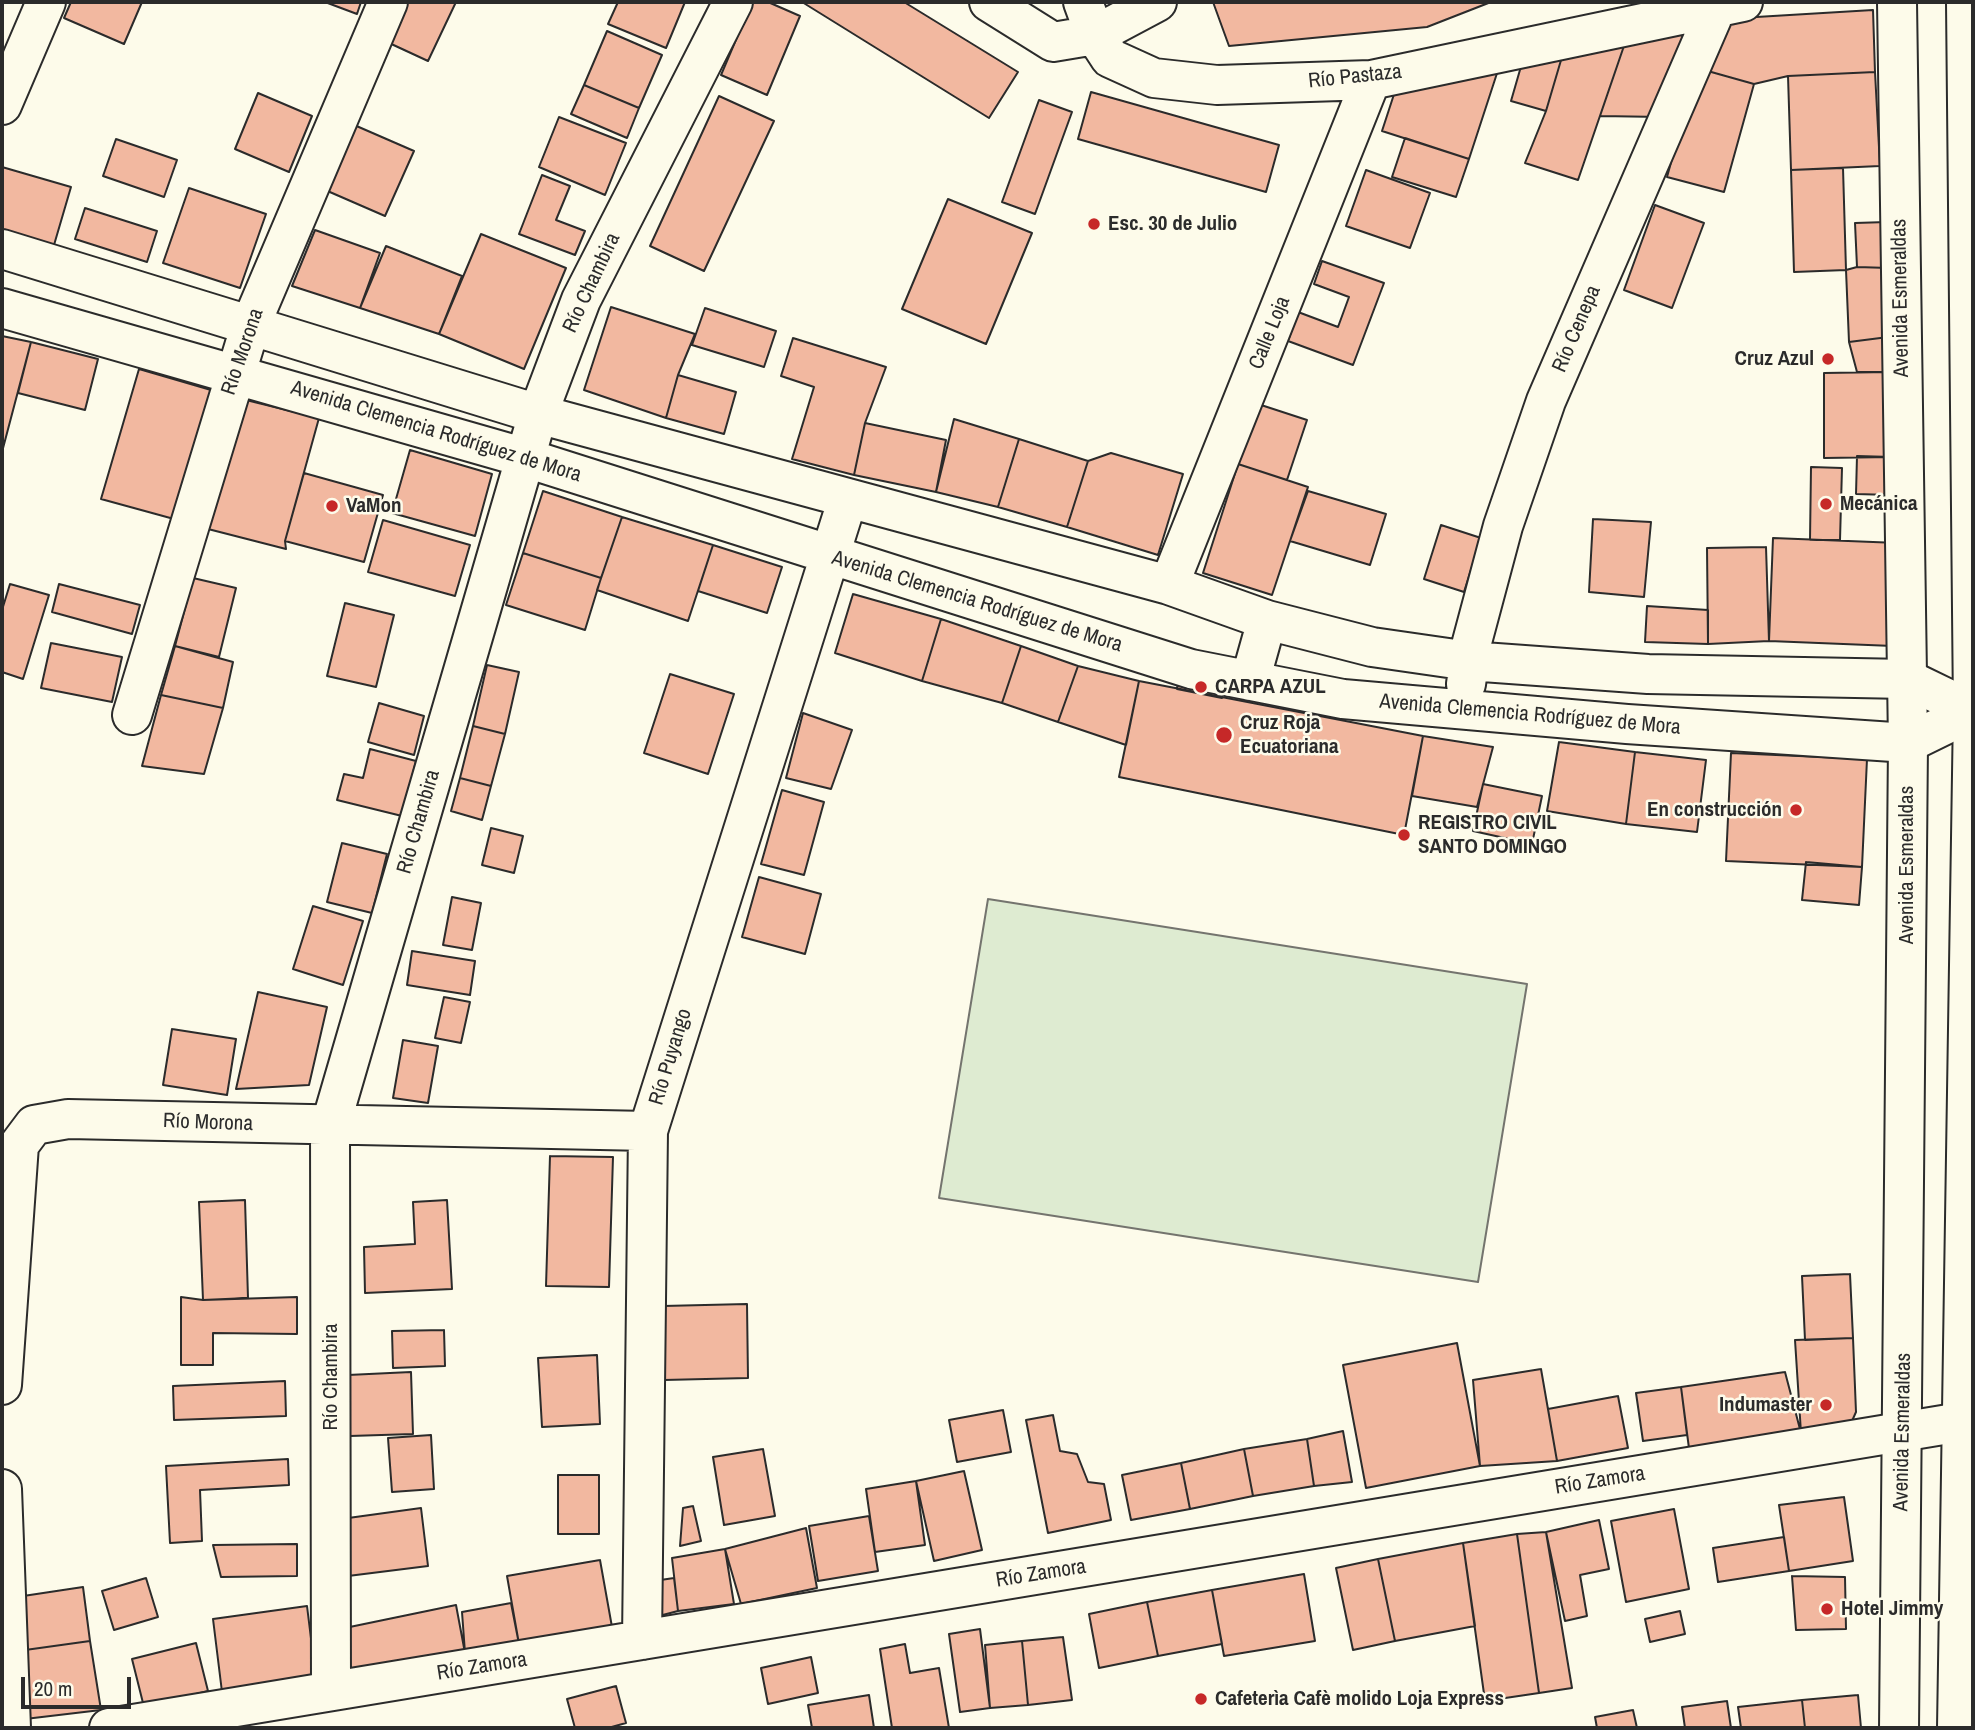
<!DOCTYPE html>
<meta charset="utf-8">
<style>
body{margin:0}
#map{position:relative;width:1975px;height:1730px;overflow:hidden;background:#fdfbea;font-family:"Archivo Narrow",sans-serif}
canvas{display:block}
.frame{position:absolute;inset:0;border:4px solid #2b2b2b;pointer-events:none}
.scale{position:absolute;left:21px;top:1677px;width:110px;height:32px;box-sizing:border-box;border:4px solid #2b2b2b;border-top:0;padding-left:9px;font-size:21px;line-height:24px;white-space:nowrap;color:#2b2b2b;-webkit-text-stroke:5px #fdfbea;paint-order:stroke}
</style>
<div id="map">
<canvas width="1975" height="1730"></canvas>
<div class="frame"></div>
<div class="scale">20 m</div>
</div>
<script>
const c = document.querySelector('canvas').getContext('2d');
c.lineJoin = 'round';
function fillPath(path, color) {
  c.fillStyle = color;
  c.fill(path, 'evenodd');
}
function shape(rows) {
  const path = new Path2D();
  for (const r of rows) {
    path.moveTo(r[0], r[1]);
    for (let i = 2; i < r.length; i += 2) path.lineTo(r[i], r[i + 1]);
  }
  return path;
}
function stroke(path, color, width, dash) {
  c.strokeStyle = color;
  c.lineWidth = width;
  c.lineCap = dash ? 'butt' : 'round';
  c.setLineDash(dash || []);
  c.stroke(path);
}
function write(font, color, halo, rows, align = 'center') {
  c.font = font + ' "Archivo Narrow",sans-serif';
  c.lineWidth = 5;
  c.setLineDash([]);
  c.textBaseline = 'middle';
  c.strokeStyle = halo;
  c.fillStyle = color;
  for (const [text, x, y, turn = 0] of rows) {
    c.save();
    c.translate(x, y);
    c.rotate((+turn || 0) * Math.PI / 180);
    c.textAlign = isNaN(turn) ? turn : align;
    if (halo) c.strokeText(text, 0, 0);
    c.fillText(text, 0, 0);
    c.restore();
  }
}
const green = shape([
 [988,899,1527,984,1478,1282,939,1198,988,899]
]);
fillPath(green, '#deebd1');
stroke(green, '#74746e', 2);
const building = shape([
 [71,2,142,2,124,44,64,18,71,2],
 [325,2,361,2,357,14,325,2],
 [406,2,456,2,428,61,387,42,406,2],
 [618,2,685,2,666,48,608,24,618,2],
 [752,2,768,2,800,16,767,95,721,75,752,2],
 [802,2,904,2,1018,72,989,118,802,2],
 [1213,2,1491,2,1427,27,1229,46,1213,2],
 [1873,10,1875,72,1788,76,1754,84,1697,68,1723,19,1873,10],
 [1694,26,1662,117,1600,116,1626,40,1694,26],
 [607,31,662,55,639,108,584,85,607,31],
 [1626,40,1578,180,1525,163,1546,111,1564,50,1626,40],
 [1564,50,1546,111,1511,101,1524,56,1564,50],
 [1501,61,1469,159,1382,131,1398,82,1501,61],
 [1697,68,1754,84,1724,192,1667,177,1697,68],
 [1875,72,1880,166,1791,170,1788,76,1875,72],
 [584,85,639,108,627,138,571,114,584,85],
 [1091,92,1279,145,1266,192,1078,139,1091,92],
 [258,93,312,116,289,172,235,149,258,93],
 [719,96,774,121,704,271,650,246,719,96],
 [1039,100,1072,112,1035,214,1002,202,1039,100],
 [559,117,626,143,605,195,539,167,559,117],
 [345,121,414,151,385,216,316,186,345,121],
 [1405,138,1469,159,1456,197,1392,177,1405,138],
 [116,139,177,160,164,197,103,176,116,139],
 [2,167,71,187,54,245,2,230,2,167],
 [1843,168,1846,270,1794,272,1791,170,1843,168],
 [1366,170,1430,193,1410,248,1346,226,1366,170],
 [542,175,570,186,556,220,585,231,575,255,519,234,542,175],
 [189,188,266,214,240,288,163,263,189,188],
 [948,199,1032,233,986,344,902,309,948,199],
 [1655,205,1704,223,1672,308,1624,290,1655,205],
 [85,208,157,231,147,262,75,239,85,208],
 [1887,222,1889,268,1857,267,1855,223,1887,222],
 [315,230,380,253,360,308,292,286,315,230],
 [481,234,566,268,524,369,439,334,481,234],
 [386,246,462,276,439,334,360,308,386,246],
 [1322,261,1384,283,1353,365,1288,341,1298,312,1338,327,1349,297,1314,284,1322,261],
 [1857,267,1889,268,1896,336,1849,342,1846,270,1857,267],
 [611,307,695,334,678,375,666,418,584,390,611,307],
 [705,308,776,331,764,367,692,345,705,308],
 [2,336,31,342,2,452,2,336],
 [1896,336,1890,372,1857,372,1849,342,1896,336],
 [793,338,886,367,865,423,854,475,792,459,814,387,781,376,793,338],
 [31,342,98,359,85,410,18,393,31,342],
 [139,369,211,390,174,519,101,499,139,369],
 [1890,372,1892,457,1824,458,1824,373,1890,372],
 [678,375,736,392,724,434,666,418,678,375],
 [242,399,319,418,285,541,286,549,208,529,242,399],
 [1258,404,1307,420,1287,480,1238,464,1258,404],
 [954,419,1019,439,998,507,936,492,954,419],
 [865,423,946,440,936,492,854,475,865,423],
 [1019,439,1088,461,1067,527,998,507,1019,439],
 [410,450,492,474,475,536,392,513,410,450],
 [1111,453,1183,474,1158,555,1067,527,1088,461,1111,453],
 [1857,456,1892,457,1891,495,1856,494,1857,456],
 [1238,464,1308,487,1272,595,1203,573,1238,464],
 [1811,467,1842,468,1840,540,1810,540,1811,467],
 [304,473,383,495,364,562,285,541,304,473],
 [543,491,622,517,601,578,523,553,543,491],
 [1308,491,1386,514,1370,565,1290,541,1308,491],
 [622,517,713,545,688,621,597,590,622,517],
 [1593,519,1651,522,1644,597,1589,592,1593,519],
 [383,520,470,545,455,596,368,572,383,520],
 [1441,525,1481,538,1464,592,1424,579,1441,525],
 [1773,538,1898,543,1893,646,1769,641,1773,538],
 [713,545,782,567,767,613,698,591,713,545],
 [1766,547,1769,641,1708,644,1707,548,1766,547],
 [523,553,601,578,585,630,506,605,523,553],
 [193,578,236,588,219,657,175,646,193,578],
 [10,584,49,595,23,679,2,672,2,610,10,584],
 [59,584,140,605,132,634,52,612,59,584],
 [853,594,941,619,922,681,835,653,853,594],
 [345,603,394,615,376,687,327,676,345,603],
 [1647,606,1708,610,1708,644,1645,642,1647,606],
 [941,619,1021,646,1002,703,922,681,941,619],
 [51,643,122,657,112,702,41,688,51,643],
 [175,646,233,662,223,708,161,695,175,646],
 [1021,646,1078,666,1058,722,1002,703,1021,646],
 [487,665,519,672,505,734,473,726,487,665],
 [1078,666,1139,681,1126,745,1058,722,1078,666],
 [670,674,734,694,708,774,644,753,670,674],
 [1179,675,1225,684,1222,698,1177,689,1179,675],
 [1139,681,1423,736,1404,835,1119,777,1139,681],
 [161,695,223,708,204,774,142,766,161,695],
 [379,703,424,716,414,755,368,742,379,703],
 [803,713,852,730,831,789,786,778,803,713],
 [473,726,505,734,491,786,460,778,473,726],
 [1423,736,1493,747,1477,807,1412,796,1423,736],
 [1559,742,1635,752,1626,824,1547,811,1559,742],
 [370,749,416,761,402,816,337,800,344,774,363,778,370,749],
 [1635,752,1706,760,1697,832,1626,824,1635,752],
 [1731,753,1867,759,1862,867,1726,861,1731,753],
 [460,778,491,786,482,820,451,811,460,778],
 [1483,784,1542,796,1532,844,1473,831,1483,784],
 [782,790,824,802,804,875,761,864,782,790],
 [491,828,523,836,514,873,482,865,491,828],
 [342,843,387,854,372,913,327,902,342,843],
 [1806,862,1862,867,1859,905,1802,900,1806,862],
 [759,877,821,894,805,954,742,937,759,877],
 [452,897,481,903,472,950,443,945,452,897],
 [313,906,363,921,343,985,293,969,313,906],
 [412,951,475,961,470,995,407,985,412,951],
 [258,992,327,1007,309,1085,236,1089,258,992],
 [444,997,470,1002,461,1043,435,1038,444,997],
 [172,1029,236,1039,227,1095,163,1085,172,1029],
 [403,1040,438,1046,428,1103,393,1098,403,1040],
 [550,1156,613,1157,609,1287,546,1286,550,1156],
 [245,1200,248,1298,203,1300,199,1202,245,1200],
 [447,1200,452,1289,365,1293,364,1247,415,1244,413,1202,447,1200],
 [1850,1274,1853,1338,1805,1340,1802,1276,1850,1274],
 [181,1297,203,1300,297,1297,297,1334,213,1333,213,1365,181,1365,181,1297],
 [747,1304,748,1378,664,1380,663,1306,747,1304],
 [444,1330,445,1366,393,1368,392,1331,444,1330],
 [1853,1338,1856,1412,1848,1430,1801,1433,1795,1340,1853,1338],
 [1457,1343,1480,1466,1366,1488,1343,1365,1457,1343],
 [597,1355,600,1424,542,1427,538,1358,597,1355],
 [1541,1369,1557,1461,1480,1466,1473,1380,1541,1369],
 [411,1372,413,1434,350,1436,348,1375,411,1372],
 [1785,1372,1801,1433,1690,1456,1681,1387,1785,1372],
 [285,1381,286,1416,174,1420,173,1386,285,1381],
 [1681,1387,1687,1435,1643,1441,1636,1393,1681,1387],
 [1618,1396,1628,1448,1557,1461,1548,1409,1618,1396],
 [1003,1410,1011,1452,957,1462,949,1420,1003,1410],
 [1053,1415,1060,1451,1077,1454,1088,1482,1104,1484,1111,1520,1048,1533,1026,1420,1053,1415],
 [1343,1431,1352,1482,1314,1486,1307,1439,1343,1431],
 [431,1435,434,1489,392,1492,388,1438,431,1435],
 [1307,1439,1314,1486,1253,1496,1244,1449,1307,1439],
 [763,1449,775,1516,724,1525,713,1457,763,1449],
 [1244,1449,1253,1496,1190,1509,1181,1463,1244,1449],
 [288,1459,289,1485,200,1490,202,1541,170,1543,166,1466,288,1459],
 [1181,1463,1190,1509,1131,1520,1122,1475,1181,1463],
 [964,1471,982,1550,934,1561,916,1481,964,1471],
 [558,1475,599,1475,599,1534,558,1534,558,1475],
 [916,1481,925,1545,875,1552,866,1489,916,1481],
 [1844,1497,1853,1561,1789,1571,1779,1505,1844,1497],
 [693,1506,701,1541,680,1546,683,1508,693,1506],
 [421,1508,428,1566,348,1576,341,1519,421,1508],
 [1674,1509,1689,1589,1626,1602,1611,1521,1674,1509],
 [869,1516,878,1571,818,1581,809,1526,869,1516],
 [1599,1520,1609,1569,1580,1575,1587,1616,1565,1621,1546,1532,1599,1520],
 [806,1528,817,1588,741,1604,725,1549,806,1528],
 [1546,1532,1572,1688,1539,1693,1517,1534,1546,1532],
 [1517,1534,1539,1693,1485,1701,1463,1543,1517,1534],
 [1784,1537,1789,1571,1718,1582,1713,1548,1784,1537],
 [1463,1543,1475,1626,1395,1641,1378,1559,1463,1543],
 [297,1544,297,1576,221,1577,213,1545,297,1544],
 [725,1549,734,1604,678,1611,672,1558,725,1549],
 [1378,1559,1395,1641,1353,1650,1336,1568,1378,1559],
 [600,1560,612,1627,519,1644,507,1576,600,1560],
 [1304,1574,1315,1641,1224,1656,1212,1590,1304,1574],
 [1792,1576,1845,1577,1846,1629,1796,1630,1792,1576],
 [146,1578,158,1617,114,1630,102,1591,146,1578],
 [674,1578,678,1611,655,1617,647,1582,674,1578],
 [83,1587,90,1641,18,1651,10,1598,83,1587],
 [1212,1590,1222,1644,1158,1656,1147,1602,1212,1590],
 [1147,1602,1158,1656,1099,1668,1089,1614,1147,1602],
 [511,1603,519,1644,465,1653,462,1612,511,1603],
 [456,1605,465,1653,350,1677,340,1629,456,1605],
 [307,1606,316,1679,222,1692,213,1619,307,1606],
 [1680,1611,1685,1634,1650,1642,1645,1619,1680,1611],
 [980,1629,990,1708,960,1712,949,1634,980,1629],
 [1063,1637,1072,1700,1028,1705,1022,1641,1063,1637],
 [90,1641,101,1710,25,1719,18,1651,90,1641],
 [1022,1641,1028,1705,990,1708,985,1645,1022,1641],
 [196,1643,208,1691,144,1707,132,1659,196,1643],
 [905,1644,910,1673,939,1668,949,1728,892,1728,880,1649,905,1644],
 [811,1657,818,1693,768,1704,761,1668,811,1657],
 [616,1686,626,1723,608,1728,575,1728,567,1699,616,1686],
 [869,1695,874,1728,812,1728,808,1705,869,1695],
 [1858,1695,1861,1728,1805,1728,1802,1700,1858,1695],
 [1802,1700,1805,1728,1741,1728,1738,1707,1802,1700],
 [1727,1701,1731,1728,1685,1728,1682,1707,1727,1701],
 [1633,1710,1637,1728,1597,1728,1595,1717,1633,1710]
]);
fillPath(building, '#f2b8a0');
stroke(building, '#2b2b2b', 2);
const minor = shape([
 [989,2,1053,42,1095,35,1110,58,1154,78,1217,85,1371,80,1743,2],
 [1083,2,1095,35,1157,2],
 [2,105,46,2],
 [2,249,538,414,1169,585,1267,620,1372,647,1469,661,1648,674,1907,679,1973,711],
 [2,308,526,458,1191,669,1343,699,1627,724,1908,743,1973,711],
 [1169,585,1371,80],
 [1250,681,1267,620],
 [1466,684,1472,642,1503,526,1546,401,1716,9],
 [132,715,251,324,388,2],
 [2,1385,19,1145,34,1125,68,1119,648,1131],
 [2,1489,11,1728],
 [642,1640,648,1131,848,498],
 [331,1691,330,1127,538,414,581,300,733,2],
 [109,1728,1973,1420]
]);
const major = shape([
 [1897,2,1908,743,1899,1728],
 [1957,1728,1973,711,1966,2]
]);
stroke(minor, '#2b2b2b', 42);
stroke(major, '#2b2b2b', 42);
stroke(minor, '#fdfbea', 38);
stroke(major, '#fdfbea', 38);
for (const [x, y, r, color] of [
 [1094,224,7,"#c62828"],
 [1828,359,7,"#c62828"],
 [1826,504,7,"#c62828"],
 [332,506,7,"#c62828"],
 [1201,687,7,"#c62828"],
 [1224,735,9,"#c62828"],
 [1796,810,7,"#c62828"],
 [1404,835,7,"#c62828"],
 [1826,1405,7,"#c62828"],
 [1827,1609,7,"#c62828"],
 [1201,1699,7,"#c62828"]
]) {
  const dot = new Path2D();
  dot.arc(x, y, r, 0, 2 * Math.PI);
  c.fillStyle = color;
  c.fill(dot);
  stroke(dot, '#fdfbea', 2.5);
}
write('21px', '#2b2b2b', '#fdfbea', [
 ["Río Pastaza",1355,77,-6],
 ["Río Chambira",592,283,-65],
 ["Avenida Esmeraldas",1901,298,-91],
 ["Río Cenepa",1577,329,-67],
 ["Calle Loja",1270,333,-68],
 ["Río Morona",243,352,-71],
 ["Avenida Clemencia Rodríguez de Mora",436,432,17],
 ["Avenida Clemencia Rodríguez de Mora",977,602,17],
 ["Avenida Clemencia Rodríguez de Mora",1530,715,5],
 ["Río Chambira",419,822,-74],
 ["Avenida Esmeraldas",1907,865,-90],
 ["Río Puyango",671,1057,-73],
 ["Río Morona",208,1123,2],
 ["Río Chambira",331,1377,-90],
 ["Avenida Esmeraldas",1903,1432,-89],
 ["Río Zamora",1600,1481,-9],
 ["Río Zamora",1041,1574,-9],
 ["Río Zamora",482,1667,-9]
]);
write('bold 21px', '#2b2b2b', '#fdfbea', [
 ["Esc. 30 de Julio",1108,224],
 ["Cruz Azul",1814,359,"right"],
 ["Mecánica",1840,504],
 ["VaMon",346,506],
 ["CARPA AZUL",1215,687],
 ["Cruz Roja",1240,723],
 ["Ecuatoriana",1240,747],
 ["En construcción",1782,810,"right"],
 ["REGISTRO CIVIL",1418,823],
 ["SANTO DOMINGO",1418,847],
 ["Indumaster",1812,1405,"right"],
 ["Hotel Jimmy",1841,1609],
 ["Cafeterìa Cafè molido Loja Express",1215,1699]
], 'left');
</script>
